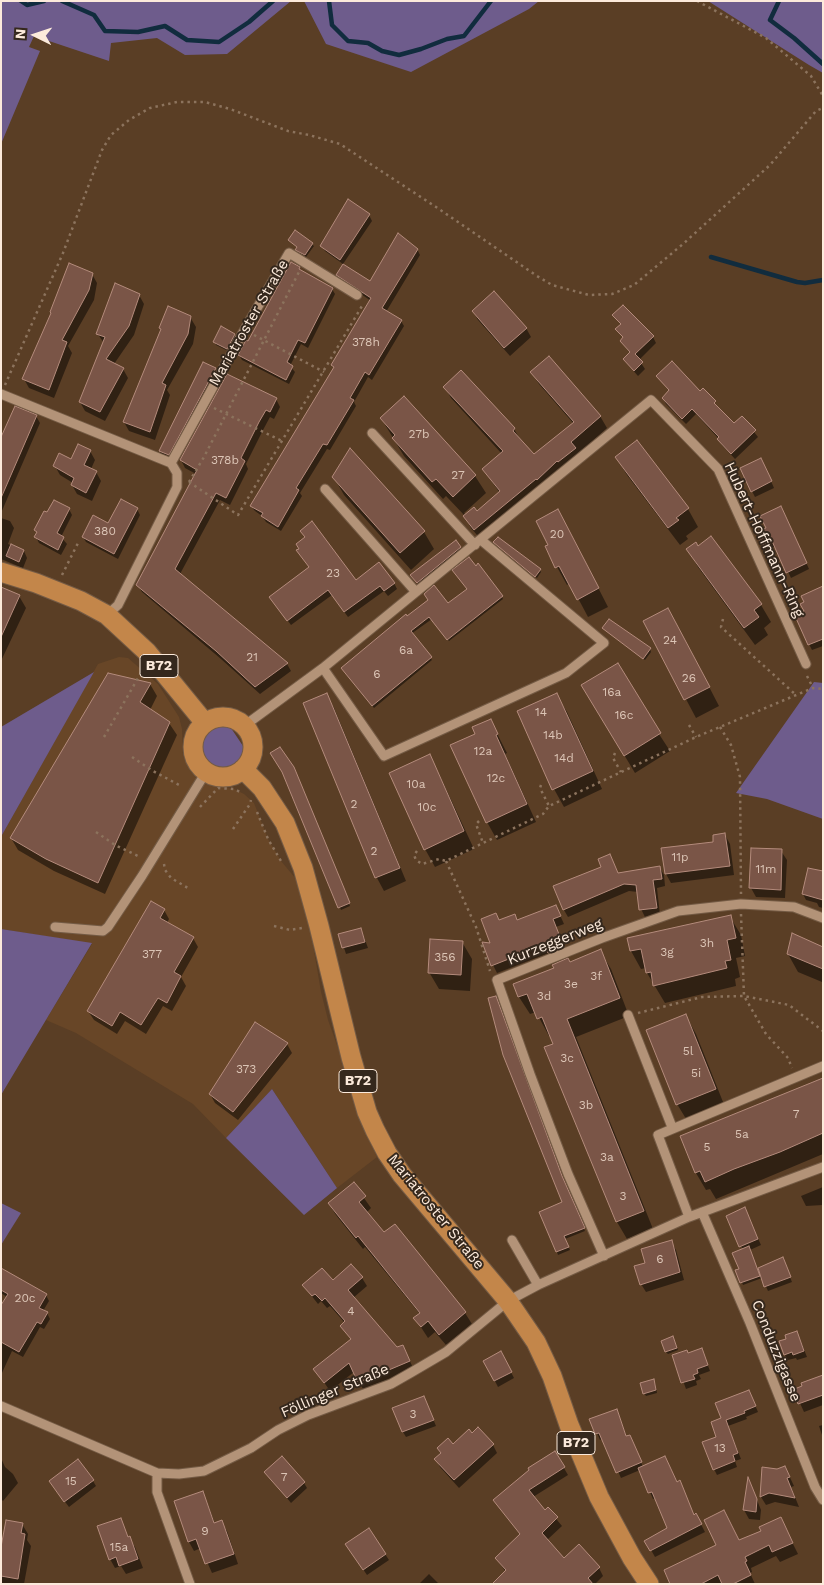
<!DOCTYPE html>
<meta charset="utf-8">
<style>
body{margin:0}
#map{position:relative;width:824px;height:1585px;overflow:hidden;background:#5a3e25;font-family:"Work Sans",sans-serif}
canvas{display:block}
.frame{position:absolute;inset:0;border:2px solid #fceadb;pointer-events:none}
.north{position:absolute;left:10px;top:10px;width:50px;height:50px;-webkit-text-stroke:4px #35281d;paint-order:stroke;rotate:274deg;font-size:14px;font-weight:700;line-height:20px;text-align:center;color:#fceadb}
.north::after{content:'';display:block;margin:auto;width:18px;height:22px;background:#fceadb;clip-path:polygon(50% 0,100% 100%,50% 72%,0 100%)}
</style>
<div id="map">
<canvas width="824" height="1585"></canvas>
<div class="frame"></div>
<div class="north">N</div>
</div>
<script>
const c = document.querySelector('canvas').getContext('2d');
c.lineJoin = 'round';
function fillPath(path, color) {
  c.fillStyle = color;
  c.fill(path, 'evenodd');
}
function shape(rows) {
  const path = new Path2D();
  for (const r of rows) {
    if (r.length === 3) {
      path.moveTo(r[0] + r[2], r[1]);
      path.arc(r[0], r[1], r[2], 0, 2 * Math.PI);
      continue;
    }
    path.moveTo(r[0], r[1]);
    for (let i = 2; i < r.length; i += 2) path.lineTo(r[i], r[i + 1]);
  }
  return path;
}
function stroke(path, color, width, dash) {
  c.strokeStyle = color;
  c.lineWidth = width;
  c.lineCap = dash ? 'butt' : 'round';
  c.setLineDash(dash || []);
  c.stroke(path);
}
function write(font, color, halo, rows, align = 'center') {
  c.font = font + ' "Work Sans",sans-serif';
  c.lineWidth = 4;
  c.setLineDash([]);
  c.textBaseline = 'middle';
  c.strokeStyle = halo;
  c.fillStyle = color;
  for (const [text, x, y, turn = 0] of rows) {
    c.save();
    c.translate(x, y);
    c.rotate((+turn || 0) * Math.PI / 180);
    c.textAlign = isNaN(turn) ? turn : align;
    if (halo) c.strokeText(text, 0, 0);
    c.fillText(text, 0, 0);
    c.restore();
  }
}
fillPath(shape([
 [119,657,128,658,158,684,179,717,182,729,183,756,228,788,234,789,244,794,254,803,268,839,281,861,296,879,310,927,321,992,328,1020,377,1157,337,1188,272,1089,226,1138,193,1104,76,1033,46,1020,92,944,1,929,2,835,98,664]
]), '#684627');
fillPath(shape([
 [1,1,291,1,227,54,185,55,157,38,111,43,109,61,34,36,29,47,40,51,1,144],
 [304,1,539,1,529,9,411,72,326,44],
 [708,1,823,1,823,73,809,65],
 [94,672,2,835,1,839,1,727],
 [814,682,823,683,823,819,767,799,736,793],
 [223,724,229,725,245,749,240,761,229,769,222,770,215,769,203,760,199,746,204,733,210,728],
 [1,929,92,943,1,1095],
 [272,1089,337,1188,304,1215,226,1138],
 [1,1203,21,1213,1,1245]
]), '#6e5c8c');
fillPath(shape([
 [369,215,372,221,343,264,325,251,322,246],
 [295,232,314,246,306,257,298,252,298,248,289,240],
 [417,249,420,255,386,312,401,321,404,326,372,380,368,377,354,402,356,406,330,450,327,449,300,493,302,496,281,531,266,522,262,516,255,511,251,506,334,369,332,365,371,301,341,280,338,275,371,283],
 [299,268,301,272,332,289,335,294,308,348,301,344,290,366,295,372,289,384,242,360,239,355],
 [92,274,97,283,94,300,68,346,72,353,54,398,29,388,24,379],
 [139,295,144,304,134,335,114,364,123,369,128,378,105,421,85,411,80,402,104,343,97,333],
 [623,306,653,337,656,343,639,360,645,369,638,376,624,360,631,354,621,341,624,339,617,329,621,325,614,315],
 [473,311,526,328,531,337,510,356,478,320],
 [190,317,196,327,193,344,167,390,170,395,155,440,129,431,124,422,162,331,160,328],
 [234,335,236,337,228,351,216,345,215,342],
 [215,369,217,372,170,456,161,454,160,451],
 [461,371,514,429,521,441,534,456,574,424,539,384,532,373,600,416,607,428,578,454,582,460,482,541,471,528,465,516,446,496,443,499,404,456,381,418,475,476,486,493,464,513,466,515,477,512,500,493,483,469,502,454,451,398,445,387],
 [658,376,700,393,703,390,734,425,742,417,758,437,735,459,722,445,719,439,696,414,686,424,666,404,663,398,670,392],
 [276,399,280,407,274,419,270,417,263,430,246,464,248,469,230,505,220,500,180,574,287,664,291,671,260,694,221,659,142,592,138,585,196,474,185,468,181,460],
 [36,416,40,423,1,513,1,440],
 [90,451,95,460,91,469,96,472,101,481,92,501,77,494,72,485,73,483,60,475,55,466,72,460],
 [616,457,688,509,698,527,686,536,688,539,680,545,627,475],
 [764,465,774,488,755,497,752,491],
 [334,477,424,532,434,549,411,570,344,495],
 [69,509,72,515,61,537,67,544,61,555,39,543,36,537,38,534,36,530],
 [137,509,140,515,118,559,86,542,83,537],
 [784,513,809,569,791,578,776,546,766,550,763,544,767,529],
 [1,518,10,521,14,528,8,544,24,551,27,558,23,568,1,559],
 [568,529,608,607,588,617,570,583,567,585,557,567,549,545],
 [456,542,461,550,419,585,411,576],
 [495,542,540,570,541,572,537,578],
 [688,550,761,605,771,622,764,628,768,635,755,645,698,567],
 [310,568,356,582,394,583,397,589,388,596,384,591,348,617,332,595,291,625,274,602],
 [1,588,19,596,26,608,1,661],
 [468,589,502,597,503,599,449,641,432,619,411,634,432,660,374,708,344,671,407,618,448,605],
 [823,589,823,646,812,650,809,644,806,612],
 [645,622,678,627,719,706,696,718],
 [603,628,650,649,651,652,645,660],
 [150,684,157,696,150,710,169,723,177,735,105,894,54,871,18,850,11,838],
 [556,694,567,712,602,789,564,807,554,789,518,712],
 [326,695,334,708,406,881,384,891,377,878,305,704],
 [593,703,659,734,670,751,635,773],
 [490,720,507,753,505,754,536,822,497,840,487,822,476,734],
 [429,756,439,774,474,849,435,867,425,849],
 [295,771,350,906,341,910,284,772],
 [725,835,730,844,734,875,671,883,666,874,715,844],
 [781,851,787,860,785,898,756,897,751,888],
 [660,868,664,875,665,886,657,888,660,915,645,917,641,909,638,892,629,891,568,917,564,910,618,874],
 [823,875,823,908,819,907,817,903,806,900,803,894],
 [556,906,564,924,556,927,567,954,553,960,549,953,497,973,493,965,492,944,514,915,518,921],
 [164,910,169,919,167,923,193,938,198,947,181,977,186,986,172,1011,163,1006,146,1034,125,1021,117,1034,94,1020,88,1011],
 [730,917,741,935,745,956,736,958,740,977,735,979,736,986,665,1003,647,973,646,968,641,969,631,951,628,939],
 [361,929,368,948,346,954,340,935],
 [462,942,472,959,470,991,439,989,429,972],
 [600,951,611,969,629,1016,576,1037,653,1229,627,1239,617,1222,551,1035,549,1036,536,1012,530,1014,519,997,570,963],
 [788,954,823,956,822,982,798,972],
 [686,1016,696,1034,725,1107,688,1122,677,1104],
 [287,1044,292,1053,238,1120,215,1103,210,1094],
 [823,1079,823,1154,716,1199,710,1189,706,1190,696,1173],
 [563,1181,585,1231,565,1239,570,1250,558,1255,557,1252,564,1203],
 [354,1184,371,1208,366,1213,384,1234,394,1226,465,1313,472,1324,446,1345,435,1332,428,1338,415,1318,420,1314,365,1247,363,1249,336,1215,329,1204],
 [823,1187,823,1205,806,1206,801,1196],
 [747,1215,761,1245,750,1250,757,1269,782,1259,792,1282,768,1291,762,1278,743,1285,737,1271,740,1270,743,1250,727,1216],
 [671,1242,676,1250,684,1280,646,1292,641,1284,646,1263],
 [1,1278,46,1295,49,1301,43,1311,47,1313,50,1319,44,1329,40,1327,23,1357,12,1351,1,1375,1,1316,7,1297,1,1293],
 [362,1278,367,1286,353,1298,397,1349,403,1346,414,1370,364,1391,354,1372,330,1391,315,1369,352,1340,342,1326,345,1323,330,1306,327,1308,321,1301,318,1304,303,1285],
 [797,1332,807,1357,797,1360,796,1358,788,1360,785,1355,787,1340],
 [674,1340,678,1350,668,1354,666,1352],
 [702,1350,710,1371,699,1375,701,1379,696,1381,697,1385,686,1389,674,1356],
 [501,1353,514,1378,498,1387,485,1361],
 [823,1376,823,1405,804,1412,794,1390],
 [655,1383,657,1393,646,1396,644,1393],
 [424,1397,436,1426,406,1437,403,1432],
 [752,1398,758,1412,746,1417,747,1419,728,1426,741,1459,735,1461,737,1467,717,1475,714,1469,718,1437,723,1419],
 [616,1411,627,1437,630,1436,633,1442,643,1467,665,1457,694,1516,696,1515,705,1532,655,1557,646,1541,669,1529,656,1498,653,1499,650,1492,640,1470,621,1478,603,1438,600,1440,591,1419],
 [823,1425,823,1438,819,1426],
 [472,1435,493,1445,497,1453,459,1488,440,1467,436,1459,441,1454,438,1449,453,1446],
 [555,1453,568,1475,533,1497,545,1512,548,1509,562,1526,547,1540,564,1560,599,1568,603,1576,595,1584,556,1584,506,1572,496,1558,521,1535,495,1501],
 [1,1458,5,1467,13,1474,18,1483,3,1501,1,1499],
 [785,1467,794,1486,791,1487,799,1507,775,1502,766,1505,761,1497,763,1469,777,1471],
 [266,1472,304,1483,307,1488,291,1503],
 [749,1480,761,1510,760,1520,749,1519,744,1510],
 [93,1481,96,1486,69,1507,54,1487],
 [202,1493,207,1502,215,1524,221,1522,227,1531,238,1564,212,1573,201,1548,194,1551,189,1542,175,1502],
 [724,1511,739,1541,763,1531,786,1530,798,1554,780,1562,776,1556,751,1568,752,1572,750,1573,755,1584,672,1584,717,1545],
 [120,1520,129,1538,135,1547,143,1568,126,1574,121,1566,115,1568,110,1559],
 [22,1524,28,1534,27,1540,31,1546,24,1584,1,1584,1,1554],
 [369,1530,389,1560,367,1575,350,1550],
 [429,1574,439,1584,419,1584]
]), '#0007');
stroke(shape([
 [21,1,27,5,44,1],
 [62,1,94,15,105,31,138,32,165,26,187,40,219,42,249,22,273,1],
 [329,1,332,25,348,41,368,43,382,51,399,55,421,49,447,39,464,36,491,1],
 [779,1,770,20,794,38,823,64],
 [711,257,797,282,805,283,823,280]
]), '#112c3e', 4.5);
const building = shape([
 [348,199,370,214,340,260,320,246,348,199],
 [295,230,313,243,305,255,295,250,297,247,288,240,295,230],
 [398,233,418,249,382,308,402,320,369,375,365,372,350,398,354,400,327,445,323,444,296,488,299,490,278,527,261,516,263,513,250,506,334,367,331,365,371,298,336,275,343,264,370,281,398,233],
 [291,262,300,267,299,269,333,288,305,343,298,340,287,362,293,366,286,380,238,355,246,340,248,341,291,262],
 [69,263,93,273,89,290,62,340,67,342,49,390,22,379,51,313,50,312,69,263],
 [115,283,140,294,129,326,106,359,124,368,100,412,79,402,105,337,96,334,115,283],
 [494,291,527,328,504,348,472,311,494,291],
 [623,305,654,336,635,354,643,362,634,371,623,359,630,352,620,341,623,337,615,329,621,324,612,315,623,305],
 [168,306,191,316,188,334,162,383,166,385,150,432,123,422,161,329,159,328,168,306],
 [221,326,235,334,227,349,213,342,221,326],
 [549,356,601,416,571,442,576,448,558,462,557,461,537,480,536,479,474,530,463,516,474,507,477,511,500,491,482,469,503,451,443,387,461,370,515,428,513,431,534,454,574,422,530,372,549,356],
 [672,361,700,391,703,388,716,401,714,403,734,423,742,416,756,430,731,454,717,439,719,437,692,409,682,419,662,398,669,390,656,376,672,361],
 [203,362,216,368,169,455,159,451,203,362],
 [227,374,277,398,270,412,266,410,259,422,241,458,245,461,226,498,216,493,175,569,288,663,255,687,216,651,136,585,197,470,180,460,227,374],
 [404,396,476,475,453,497,436,479,432,482,392,438,395,435,380,418,404,396],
 [15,406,37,415,1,498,1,437,15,406],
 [637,440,689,508,676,518,679,520,668,528,615,457,637,440],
 [78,444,91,450,84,465,97,471,86,493,71,485,74,478,53,466,59,453,71,459,78,444],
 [350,448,425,531,400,553,332,477,350,448],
 [761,458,772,481,751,492,740,468,761,458],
 [121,499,138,508,114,554,82,537,93,515,108,523,121,499],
 [54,500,70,508,57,533,64,537,58,550,34,537,37,532,34,530,44,511,47,512,54,500],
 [781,506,807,563,786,573,772,541,762,545,756,532,766,528,760,516,781,506],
 [558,509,599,588,577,600,559,566,555,568,545,546,548,545,536,521,558,509],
 [312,521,356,580,379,562,395,583,384,591,380,586,344,612,328,590,287,621,269,597,309,567,296,550,299,549,296,544,305,537,300,531,312,521],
 [711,536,762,604,754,610,759,617,744,628,686,549,696,542,698,546,711,536],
 [498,537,541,569,535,577,493,542,498,537],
 [456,540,461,547,417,583,410,575,456,540],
 [11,544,24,550,19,562,6,556,11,544],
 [469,557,476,566,478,563,503,596,447,640,429,617,411,631,432,657,372,706,341,668,406,614,407,616,428,600,424,594,434,585,448,603,467,589,452,570,469,557],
 [823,586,823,639,808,645,795,616,804,611,800,604,804,602,801,596,823,586],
 [1,587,20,595,1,637,1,587],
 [668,608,710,687,684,700,643,621,668,608],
 [609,619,651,648,643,659,602,628,609,619],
 [618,663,661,733,624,756,581,685,618,663],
 [108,673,151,683,140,702,170,722,98,883,46,859,10,838,108,673],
 [327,693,400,868,375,878,303,703,327,693],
 [557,693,593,771,552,790,517,711,557,693],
 [491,719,498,734,496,735,527,804,486,823,450,745,475,734,472,727,491,719],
 [280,747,294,767,344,888,350,903,338,908,282,772,270,753,280,747],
 [430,754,464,831,424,850,389,773,430,754],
 [725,833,730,866,665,874,661,848,713,842,713,835,725,833],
 [751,848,782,849,781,890,749,888,751,848],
 [610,854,618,873,660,866,662,879,653,880,657,908,639,910,636,885,624,884,563,910,553,886,601,867,598,859,610,854],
 [808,868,823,871,823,900,802,894,808,868],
 [151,901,165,909,160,918,194,937,174,972,181,976,167,1003,158,998,141,1025,120,1012,112,1026,87,1011,151,901],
 [556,905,561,916,553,919,564,947,548,953,544,945,491,966,482,942,490,943,481,919,496,913,499,920,515,914,517,920,556,905],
 [731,915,736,938,727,940,731,960,725,961,727,968,653,986,651,972,646,973,641,949,630,951,627,938,731,915],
 [361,928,365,942,342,948,338,934,361,928],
 [792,933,823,947,823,969,787,954,792,933],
 [430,939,463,941,461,975,428,973,430,939],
 [601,949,620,998,567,1019,644,1211,616,1222,544,1047,553,1044,542,1017,537,1019,527,994,518,997,513,984,554,968,552,965,568,958,570,962,601,949],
 [496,996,562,1176,585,1228,564,1236,569,1247,556,1252,539,1212,562,1202,503,1055,488,998,496,996],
 [686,1014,716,1089,676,1105,646,1030,686,1014],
 [255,1022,288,1043,233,1112,209,1094,255,1022],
 [823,1078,823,1133,780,1152,734,1169,705,1182,700,1171,695,1173,680,1136,823,1078],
 [354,1182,366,1196,359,1202,384,1232,395,1224,466,1312,439,1335,428,1321,421,1327,413,1318,420,1313,358,1236,356,1238,328,1203,354,1182],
 [745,1207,758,1239,739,1247,726,1216,745,1207],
 [672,1240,680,1272,640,1285,634,1266,645,1263,641,1249,672,1240],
 [749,1246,760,1276,740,1283,735,1270,739,1269,732,1253,749,1246],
 [783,1257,791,1277,764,1287,758,1268,783,1257],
 [351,1264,363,1277,348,1290,397,1347,403,1345,410,1361,358,1383,349,1363,324,1383,313,1369,351,1339,340,1326,345,1321,325,1298,322,1301,315,1294,312,1296,302,1285,322,1268,333,1280,351,1264],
 [1,1268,47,1294,39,1308,48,1312,41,1324,37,1322,19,1352,1,1342,1,1305,8,1294,1,1290,1,1268],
 [797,1331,804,1351,793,1355,792,1352,784,1355,779,1341,786,1339,785,1335,797,1331],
 [673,1336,677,1348,665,1352,661,1341,673,1336],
 [702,1348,708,1365,697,1369,698,1373,693,1375,695,1379,681,1383,672,1355,687,1350,688,1353,702,1348],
 [501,1351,512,1372,494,1381,483,1361,501,1351],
 [823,1375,823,1395,798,1404,792,1390,802,1386,801,1383,823,1375],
 [654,1379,656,1390,643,1394,640,1383,654,1379],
 [749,1390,756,1406,744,1411,745,1413,726,1420,738,1453,733,1455,735,1461,713,1470,702,1442,716,1437,711,1422,721,1418,715,1403,749,1390],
 [424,1396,434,1420,402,1432,392,1408,424,1396],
 [617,1409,626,1436,630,1435,642,1462,616,1473,599,1433,595,1434,589,1419,617,1409],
 [478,1427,494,1444,454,1480,434,1459,441,1453,437,1448,448,1438,453,1444,469,1429,472,1433,478,1427],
 [555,1451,565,1467,529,1490,545,1510,548,1507,558,1517,542,1533,564,1558,579,1544,600,1567,588,1578,593,1584,492,1584,506,1570,495,1558,520,1534,493,1500,529,1470,528,1468,555,1451],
 [282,1456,305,1482,287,1498,264,1472,282,1456],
 [665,1456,677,1482,680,1480,694,1515,696,1513,702,1524,650,1551,644,1541,667,1528,652,1492,648,1493,638,1468,665,1456],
 [78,1459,94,1480,64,1502,49,1481,78,1459],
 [785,1466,790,1477,787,1478,795,1498,769,1493,760,1497,762,1467,777,1469,785,1466],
 [748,1477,757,1499,756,1512,743,1510,748,1477],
 [203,1491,214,1523,222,1520,234,1554,205,1564,196,1539,188,1542,174,1501,203,1491],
 [724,1510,739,1540,761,1531,759,1527,781,1517,793,1543,772,1552,769,1545,745,1557,747,1561,745,1562,751,1575,733,1584,722,1584,718,1575,701,1584,670,1584,664,1570,716,1545,704,1520,724,1510],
 [121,1518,128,1537,130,1536,138,1559,119,1566,116,1557,109,1560,97,1526,121,1518],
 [6,1520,23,1523,21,1533,25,1534,18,1579,1,1576,1,1547,6,1520],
 [369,1528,386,1554,363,1570,345,1544,369,1528]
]);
fillPath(building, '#7a5547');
stroke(building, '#b48b7c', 1);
const minor = shape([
 [1,394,171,463,177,473,177,487,118,605,107,615],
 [372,433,475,545],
 [171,463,245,329,289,253,357,295],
 [325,489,416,592],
 [323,668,384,756,566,673,604,643,481,540],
 [244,726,323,668,651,400,718,469,806,664],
 [55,927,103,931,108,927,142,876,206,772],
 [628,1015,672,1127],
 [702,1212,750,1323,815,1487,823,1500],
 [689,1217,658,1135,823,1066],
 [512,1240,538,1285],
 [604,1256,568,1174,530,1074,497,980,602,938,678,911,741,904,794,907,823,918],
 [1,1406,157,1473,179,1474,204,1471,251,1448,278,1430,308,1415,391,1384,412,1372,446,1352,508,1301,538,1285,689,1217,823,1167],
 [157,1473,157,1492,190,1584]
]);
const major = shape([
 [1,572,36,583,81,601,107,615,147,652,205,723],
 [223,747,30],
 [243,769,262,788,285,823,303,868,319,926,351,1057,367,1112,375,1130,387,1153,402,1175,508,1301,536,1342,552,1376,569,1425,599,1497,632,1558,649,1584]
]);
stroke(minor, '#745b45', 11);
stroke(major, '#745b45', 21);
stroke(shape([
 [697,1,766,38,811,76,823,96],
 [254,335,324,372],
 [5,385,63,253,102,150,111,135,129,120,150,108,177,102,205,102,230,109,288,131,309,135,340,144,436,207,537,276,552,285,589,295,612,294,634,285,683,244,770,165,816,111,823,108],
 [214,408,282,441],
 [189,482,204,457,299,272],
 [189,482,238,515,362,306],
 [62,575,78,543],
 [723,619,721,627,796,695],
 [807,676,813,688],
 [689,725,696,737],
 [720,727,731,745,740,777,741,894],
 [104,737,141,673],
 [615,753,613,758,621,772],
 [132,757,153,771,181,786],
 [541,785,540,788,549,806],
 [200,807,218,788,234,789,242,793],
 [257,812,268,839,281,861],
 [479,821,476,824,483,843],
 [233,829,250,804,251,800],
 [96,832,115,845,140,857],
 [417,851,414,855,416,860,422,864,439,859,446,861,543,814,549,806,696,737,813,688,823,689],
 [446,861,476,927,490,971],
 [164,864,165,870,171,878,188,888],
 [741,914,744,996,766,1034,788,1058,792,1068],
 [274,926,290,930,302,928],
 [638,1013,702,997,744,996,789,1005,823,1031]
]), '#8c735d', 2.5, [2.5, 4]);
stroke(minor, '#b39378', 9);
stroke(major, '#c3864a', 19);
write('12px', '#dcc5b6', null, [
 ["378h",366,342],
 ["27b",419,434],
 ["378b",225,460],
 ["27",458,475],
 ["380",105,531],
 ["20",557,534],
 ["23",333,573],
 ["24",670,640],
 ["6a",406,650],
 ["21",252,657],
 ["6",377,674],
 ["26",689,678],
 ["16a",612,692],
 ["14",541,712],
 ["16c",624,715],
 ["14b",553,735],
 ["12a",483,751],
 ["14d",564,758],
 ["12c",496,778],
 ["10a",416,784],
 ["2",354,804],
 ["10c",427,807],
 ["2",374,851],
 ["11p",680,857],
 ["11m",766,869],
 ["3h",707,943],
 ["3g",667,952],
 ["377",152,954],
 ["356",445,957],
 ["3f",596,976],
 ["3e",571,984],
 ["3d",544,996],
 ["5l",688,1051],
 ["3c",567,1058],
 ["373",246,1069],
 ["5i",696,1073],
 ["3b",586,1105],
 ["7",796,1114],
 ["5a",742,1134],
 ["5",707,1147],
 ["3a",607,1157],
 ["3",623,1196],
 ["6",660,1259],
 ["20c",25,1298],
 ["4",351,1311],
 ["3",413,1414],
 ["13",720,1448],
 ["7",284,1477],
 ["15",71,1481],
 ["9",205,1531],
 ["15a",119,1547]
]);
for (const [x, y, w] of [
 [159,666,38],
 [358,1081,38],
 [576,1443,38]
]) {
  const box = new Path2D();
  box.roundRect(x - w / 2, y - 11.5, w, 23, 4);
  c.fillStyle = '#35281d';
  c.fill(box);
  stroke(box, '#fceadb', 1);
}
write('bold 14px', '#fceadb', null, [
 ["B72",159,666],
 ["B72",358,1081],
 ["B72",576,1443]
]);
write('15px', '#fceadb', '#35281d', [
 ["Mariatroster Straße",249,323,-60],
 ["Hubert-Hoffmann-Ring",764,540,65],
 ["Kurzeggerweg",555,942,-22],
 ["Mariatroster Straße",436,1212,51],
 ["Conduzzigasse",776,1351,68],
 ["Föllinger Straße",335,1391,-23]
]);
</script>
